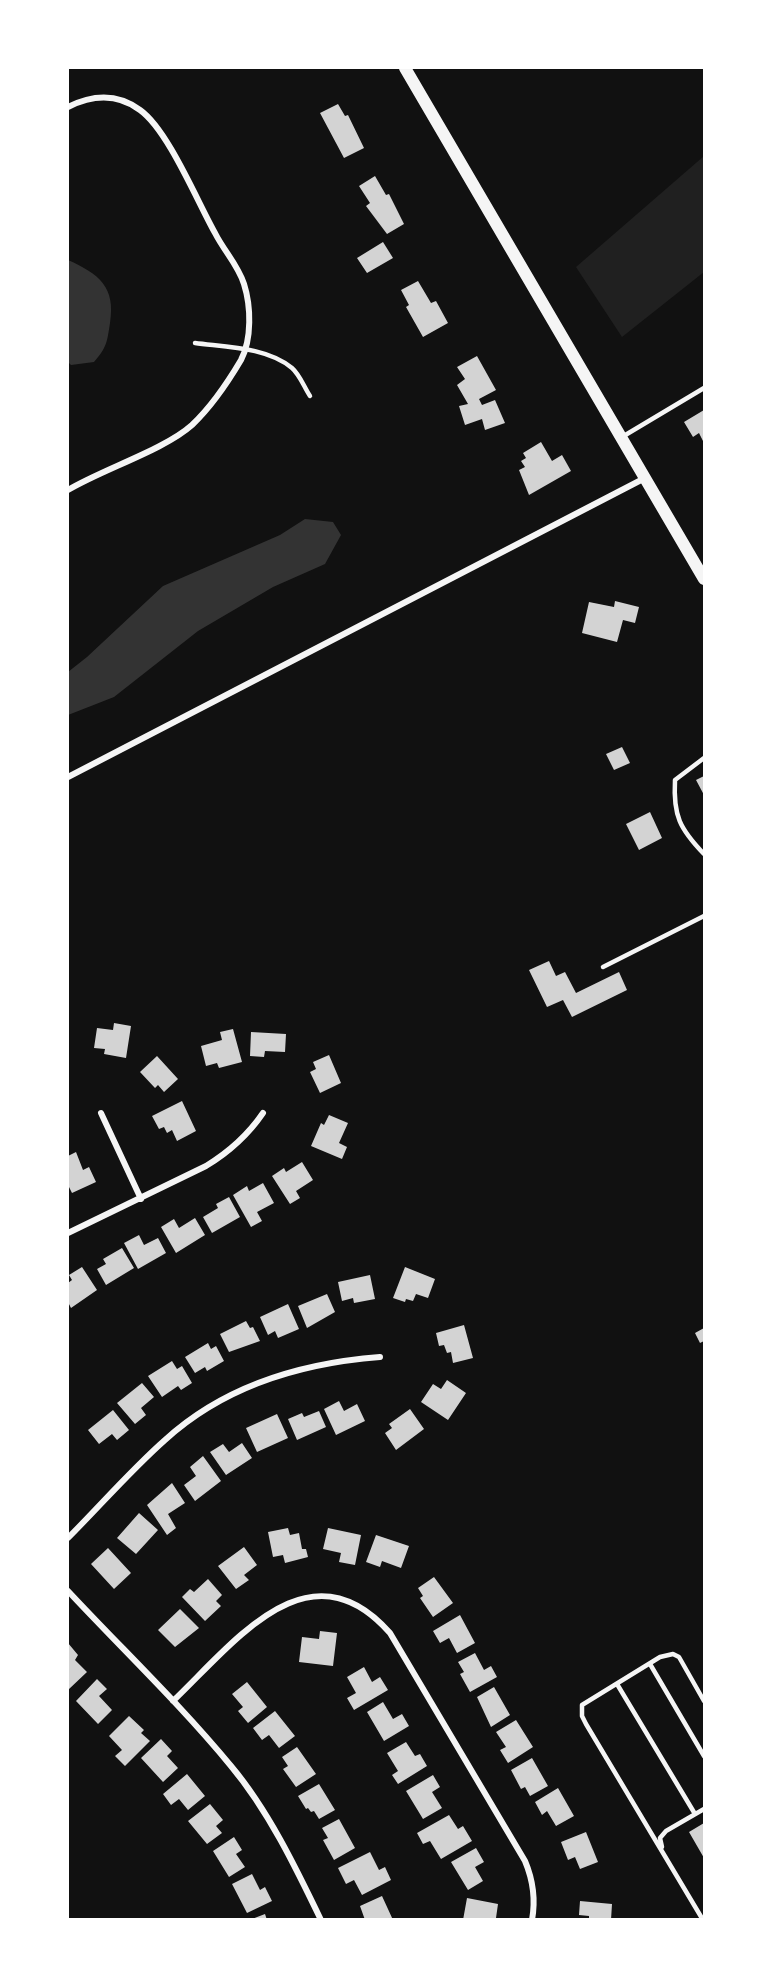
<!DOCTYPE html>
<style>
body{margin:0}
#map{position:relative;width:772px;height:1987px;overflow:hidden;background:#111;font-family:Quicksand,sans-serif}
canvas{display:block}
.frame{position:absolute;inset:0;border:69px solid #fff;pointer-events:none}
</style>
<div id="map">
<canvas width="772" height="1987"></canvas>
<div class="frame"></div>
</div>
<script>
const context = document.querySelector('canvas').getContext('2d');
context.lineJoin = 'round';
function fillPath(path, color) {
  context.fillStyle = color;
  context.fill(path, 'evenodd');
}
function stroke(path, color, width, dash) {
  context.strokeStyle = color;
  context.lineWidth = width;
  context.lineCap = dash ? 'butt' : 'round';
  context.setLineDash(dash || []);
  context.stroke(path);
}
const green = new Path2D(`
 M704 156V272L622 337 576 267Z`);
const water = new Path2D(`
 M68 260C99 274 116 287 110 323 107 342 107 347 94 362L71 365 68 362Z
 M305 519 333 522 341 535 325 564 273 587 198 631 114 697 68 715V672L87 657 163 586 280 535Z`);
const building = new Path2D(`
 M338 104 345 116 348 115 364 148 344 158 320 113Z
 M375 176 386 195 389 194 404 224 387 234 366 206 370 203 359 186Z
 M383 242 393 258 367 273 357 258Z
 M418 281 431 303 436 301 448 323 423 337 406 307 409 305 401 290Z
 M477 356 496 390 479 399 482 405 495 400 505 423 485 430 482 419 465 425 459 406 468 404 457 385 465 379 457 367Z
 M704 410V443L699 433 693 437 684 422Z
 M541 442 552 461 562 455 571 471 529 495 519 470 525 467 521 461 526 458 523 453Z
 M615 601 639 607 635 623 623 620 617 642 582 633 589 602 614 607Z
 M622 747 630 763 614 770 606 754Z
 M704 776V795L696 780Z
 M650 812 662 838 639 850 626 824Z
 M549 961 556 976 565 972 576 993 619 972 627 990 572 1017 563 1000 547 1007 529 970Z
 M114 1023 131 1026 126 1058 104 1054 105 1049 94 1048 97 1028 113 1030Z
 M233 1029 242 1062 219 1068 217 1063 206 1066 201 1046 222 1040 220 1032Z
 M251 1032 286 1034 285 1052 265 1051 264 1057 250 1056Z
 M329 1055 341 1083 320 1093 310 1072 316 1069 313 1062Z
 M157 1056 178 1079 164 1092 158 1085 155 1088 140 1072Z
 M182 1101 196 1131 177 1141 172 1130 167 1133 164 1127 159 1129 152 1116Z
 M329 1115 348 1123 339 1143 347 1147 342 1159 311 1146 321 1123 324 1125Z
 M76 1152 83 1170 89 1167 96 1182 72 1193 68 1185V1156Z
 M302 1162 313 1180 296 1191 300 1198 290 1204 272 1176 284 1168 286 1172Z
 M263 1183 274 1203 257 1212 262 1221 251 1227 233 1195 247 1186 249 1191Z
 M229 1197 240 1217 212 1233 203 1217 218 1208 216 1204Z
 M195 1218 205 1235 176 1253 161 1227 174 1219 179 1228Z
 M139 1235 144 1245 158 1238 166 1253 138 1269 124 1243Z
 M122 1248 134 1268 106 1285 97 1269 106 1264 103 1259Z
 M82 1267 97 1290 71 1308 68 1302V1283L72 1280 69 1275Z
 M405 1267 435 1279 428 1298 416 1294 413 1301 406 1299 405 1302 393 1298Z
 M370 1275 375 1299 354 1303 353 1298 342 1301 338 1282Z
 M327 1294 335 1312 307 1328 298 1306Z
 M288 1304 299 1329 278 1338 275 1331 268 1335 260 1317Z
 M246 1321 250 1328 253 1327 260 1341 229 1352 220 1334Z
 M464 1325 473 1358 453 1363 451 1352 447 1353 444 1345 439 1346 436 1333Z
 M704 1328V1341L700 1343 695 1333Z
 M208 1343 211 1349 216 1346 224 1361 207 1371 205 1367 195 1373 185 1357Z
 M172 1361 177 1369 182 1366 192 1383 181 1390 178 1386 162 1397 148 1376Z
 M447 1380 466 1393 448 1420 421 1402 433 1384 441 1389Z
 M142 1383 154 1397 141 1408 146 1415 135 1424 117 1403Z
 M339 1401 344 1411 357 1404 365 1421 336 1435 324 1409Z
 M410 1409 424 1429 396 1450 385 1433 392 1428 389 1424Z
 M113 1410 129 1430 117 1440 112 1434 99 1444 88 1430Z
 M319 1411 326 1427 297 1440 288 1419 302 1413 304 1417Z
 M277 1414 288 1438 257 1452 246 1428Z
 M242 1443 252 1458 226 1475 210 1452 223 1444 229 1452Z
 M203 1456 221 1481 195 1501 184 1485 196 1476 190 1467Z
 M172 1483 185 1503 168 1514 176 1528 167 1535 147 1505Z
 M139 1513 158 1530 136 1554 117 1538Z
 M288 1528 290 1535 299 1533 302 1549H306L308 1557 285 1563 283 1555 273 1557 268 1532Z
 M328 1528 361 1535 355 1565 339 1562 341 1553 323 1549Z
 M376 1535 409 1546 401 1568 382 1561 380 1567 366 1562Z
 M244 1547 257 1565 244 1575 249 1580 236 1589 218 1566Z
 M108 1548 131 1573 114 1589 91 1564Z
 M434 1577 453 1603 433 1617 420 1598 423 1596 418 1588Z
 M208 1579 222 1595 216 1601 221 1606 205 1621 182 1597 190 1589 194 1592Z
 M180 1609 199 1628 175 1647 158 1630Z
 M460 1615 475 1643 457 1653 449 1638 440 1643 433 1631Z
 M320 1631 337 1633 333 1666 299 1662 302 1637 319 1639Z
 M68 1643 78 1655 75 1660 87 1672 68 1690Z
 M475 1653 484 1670 491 1666 497 1677 470 1692 460 1674 464 1672 458 1662Z
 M364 1667 372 1682 380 1677 388 1690 354 1710 347 1698 356 1693 347 1677Z
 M97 1679 107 1689 99 1696 112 1710 98 1724 76 1701Z
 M247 1682 267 1707 248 1723 238 1711 243 1707 232 1694Z
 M494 1687 510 1715 491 1727 477 1697Z
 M383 1702 393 1719 402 1714 409 1726 384 1741 367 1712Z
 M275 1711 295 1736 279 1748 269 1735 262 1740 253 1728Z
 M129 1716 144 1730 141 1733 150 1741 125 1766 115 1756 122 1750 109 1736Z
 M516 1720 533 1747 508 1763 500 1750 506 1747 496 1732Z
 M161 1739 172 1751 167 1756 178 1768 163 1782 141 1758Z
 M406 1742 415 1756 420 1754 427 1766 398 1784 392 1775 398 1771 387 1753Z
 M297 1747 316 1774 296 1787 283 1769 288 1766 282 1757Z
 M532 1758 548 1786 530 1796 525 1787 521 1789 511 1770Z
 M187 1774 205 1796 188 1810 179 1799 171 1805 163 1794Z
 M433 1775 440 1787 432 1792 442 1808 423 1819 406 1791Z
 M319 1784 335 1810 319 1819 314 1811 311 1812 308 1808 306 1809 298 1796Z
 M558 1788 574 1816 556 1826 547 1811 542 1815 535 1802Z
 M210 1804 223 1820 216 1826 222 1833 207 1844 188 1821Z
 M449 1815 458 1829 463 1826 472 1841 441 1859 430 1841 423 1844 417 1833Z
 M339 1819 355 1848 334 1860 323 1840 328 1838 322 1828Z
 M704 1823V1858L689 1832Z
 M586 1832 598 1862 580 1869 575 1857 568 1860 561 1842Z
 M234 1837 242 1850 236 1854 245 1867 229 1877 213 1851Z
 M476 1848 484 1862 475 1867 483 1881 468 1890 451 1862Z
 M370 1852 379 1870 385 1867 391 1880 362 1895 354 1880 346 1884 338 1868Z
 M252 1874 260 1890 265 1887 272 1901 247 1913 232 1884Z
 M382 1896 393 1920H365L360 1906Z
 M467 1898 498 1904 496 1918 463 1920Z
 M580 1901 612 1904 611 1920H589V1916L579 1915Z
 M265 1914 267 1920H252V1919Z`);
const service = new Path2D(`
 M195 343C225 347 267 347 292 368 300 375 304 387 310 396
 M622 437 704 388
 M704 758 675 780C673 816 680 829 704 854
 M603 967 704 916
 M650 1664 704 1756
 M617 1684 695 1814
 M662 1847 660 1838 666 1831 704 1809
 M703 1920 586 1724 582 1716V1705L660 1657 673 1654 679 1657 704 1701`);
const minor = new Path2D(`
 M68 107C92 95 117 93 140 110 168 130 197 201 215 233 224 251 238 265 244 284 251 306 252 339 241 360 228 382 211 407 192 425 164 450 103 469 68 490
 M68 777 645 478
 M101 1113 141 1199
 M68 1233 206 1166C229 1152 248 1135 263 1113
 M68 1538C100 1506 131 1470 165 1440 224 1386 302 1363 380 1357
 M68 1591C122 1649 180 1704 231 1766 268 1810 296 1868 321 1920
 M173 1701C234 1643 309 1541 390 1633L525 1861C533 1880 536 1898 532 1920`);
const secondary = new Path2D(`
 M405 68 704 579`);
fillPath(green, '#202020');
fillPath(water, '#333');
fillPath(building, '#d3d3d3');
stroke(service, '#f5f5f5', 4.5);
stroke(minor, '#f5f5f5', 6);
stroke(secondary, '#f5f5f5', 12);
</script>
